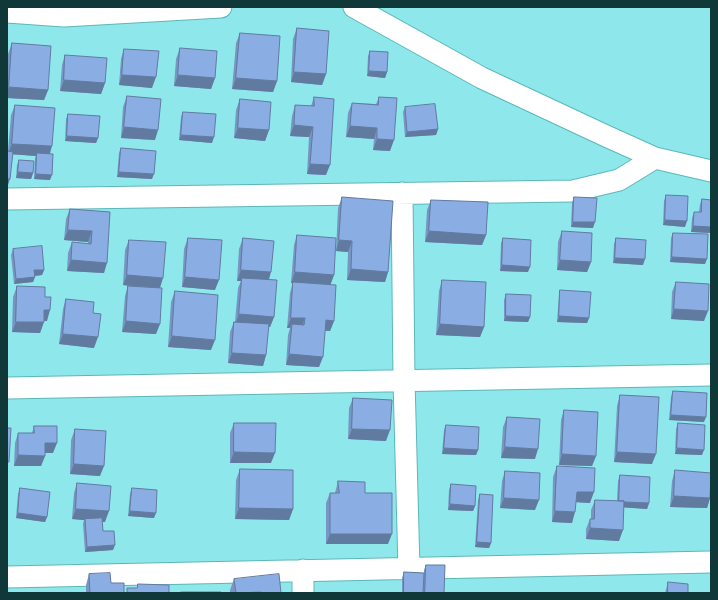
<!DOCTYPE html>
<style>
body{margin:0}
#map{position:relative;width:718px;height:600px;overflow:hidden;background:#8ee8eb;font-family:Signika,sans-serif}
canvas{display:block}
.frame{position:absolute;inset:0;border:8px solid #103839;pointer-events:none}
</style>
<div id="map">
<canvas width="718" height="600"></canvas>
<div class="frame"></div>
</div>
<script>
const context = document.querySelector('canvas').getContext('2d');
context.lineJoin = 'round';
function stroke(path, color, width, dash) {
  context.strokeStyle = color;
  context.lineWidth = width;
  context.lineCap = dash ? 'butt' : 'round';
  context.setLineDash(dash || []);
  context.stroke(path);
}
function fillPath(path, color) {
  context.fillStyle = color;
  context.fill(path, 'evenodd');
}
const minor = new Path2D(`
 M354 7 482 78 606 136 655 158 711 171
 M7 12 64 16 221 7
 M402 193 404 380 409 569
 M7 199 573 191 619 180 655 158
 M7 388 711 375
 M303 570V593
 M7 577 711 562`);
const wall = new Path2D(`
 M297 28 326 74 322 85 291 82 293 39Z
 M240 33 277 81 273 92 232 89 236 43Z
 M12 43 48 90 44 100 7 98V67L8 54Z
 M180 48 215 78 211 89 174 86 176 59Z
 M124 49 152 88 119 85 121 59Z
 M370 51 387 72 385 78 367 76 368 56Z
 M65 55 105 83 101 94 60 91 62 65Z
 M127 96 155 140 121 138 123 107Z
 M314 97 326 175 307 174 309 137 290 136 292 116 295 105 311 106Z
 M379 97 390 151 373 150 374 139 346 137 348 113 352 103 376 104Z
 M240 99 269 130 265 141 234 138 236 110Z
 M15 105 50 153V180L34 179 35 158 36 156 12 154 8 151 11 115Z
 M405 107 438 129 436 135 405 137 403 112Z
 M183 112 212 143 179 140 181 117Z
 M68 114 98 138 96 143 65 141 66 119Z
 M121 148 152 179 117 177 119 153Z
 M19 160 33 173 31 179 16 178 17 165Z
 M666 195 685 227 663 225 664 201Z
 M342 197 388 272 385 282 347 280 348 252 336 251 338 208Z
 M574 197 593 228 571 227 572 203Z
 M702 199 711 200V233L691 232 692 218 694 212H699L700 204Z
 M431 200 486 235 482 245 425 242 427 210Z
 M70 209 110 212 104 273 67 271 68 253 72 242 88 244V242L64 240 66 219Z
 M562 231 591 262 587 272 557 270 558 242Z
 M673 233 705 264 670 262 671 238Z
 M297 235 334 275 330 285 334 321 330 331H325L319 367 286 365 288 335 290 328H287L290 293 293 283H291L294 245Z
 M188 238 215 290 182 287 184 249Z
 M243 238 269 280 274 317 270 327H268L266 355 263 366 228 363 230 332 234 322H235L238 288 241 281H237L239 249Z
 M503 238 528 272 500 271 501 243Z
 M616 238 643 265 613 263 614 244Z
 M129 240 160 288 156 334 122 332 125 296 128 286 123 285 125 250Z
 M13 249 44 270 42 275 35 276 33 282 14 284 11 255Z
 M442 280 484 327 480 337 436 335 439 291Z
 M676 282 704 321 671 319 672 292Z
 M17 286 45 297 47 321H44L40 333 12 332 13 297Z
 M560 290 589 318 587 323 557 322 559 296Z
 M175 291 211 350 168 347 171 302Z
 M506 294 530 317 528 322 504 321V300Z
 M66 299 93 313 94 348 59 344 63 309Z
 M673 391 704 422 669 420 671 397Z
 M620 395 652 464 614 462 617 406Z
 M353 398 386 441 348 439 349 408Z
 M564 410 596 456 592 466 559 465 561 420Z
 M507 417 535 459 501 458 503 427Z
 M234 423 271 463H230V433Z
 M678 423 702 455 675 454 676 429Z
 M446 425 478 450 476 455 442 454 444 430Z
 M34 426 53 453H45V456L41 466H14L15 443 18 433H32Z
 M75 429 100 476 70 474 71 440Z
 M557 466 590 503 576 502 572 523 552 522 553 477Z
 M240 469 293 509 289 520 235 519 236 480Z
 M675 470 710 498 707 508 670 507 672 481Z
 M505 471 535 510 500 508 502 481Z
 M620 475 649 503 647 509 624 507 619 541 586 539V529L590 519H591V510L595 500 617 501 618 481Z
 M338 481 365 493 388 544H326V503L330 493H335Z
 M77 483 105 522H102L103 531 113 550 85 552 83 524 84 520 72 519 74 493Z
 M451 484 475 506 473 511 448 510 449 490Z
 M20 488 47 517 45 522 16 518 18 494Z
 M132 488 154 518 128 516 130 494Z
 M480 494 491 543 489 548 475 547 478 500Z
 M426 565 444 593H402V578L404 572 424 573V570Z
 M89 574 111 583 124 593H86V585Z
 M234 579 281 593H230V590Z
 M668 582 688 593H665Z`);
const shadedWall = new Path2D(`
 M369 71 387 72 385 78 367 76Z
 M294 72 326 74 322 85 291 82Z
 M122 75 156 77 152 88 119 85Z
 M178 75 215 78 211 89 174 86Z
 M236 78 277 81 273 92 232 89Z
 M64 80 105 83 101 94 60 91Z
 M9 87 48 90 44 100 7 98V91Z
 M294 125 313 127 309 137 290 136Z
 M350 126 377 128 374 139 346 137Z
 M124 127 158 130 155 140 121 138Z
 M238 128 269 130 265 141 234 138Z
 M438 129 436 135 405 137 407 132Z
 M181 135 214 137 212 143 179 140Z
 M67 136 98 138 96 143 65 141Z
 M377 139 394 140 390 151 373 150Z
 M12 144 52 146 49 157 37 153 36 156 8 154Z
 M310 164 330 165 326 175 307 174Z
 M18 172 33 173 31 179 16 178Z
 M119 172 154 174 152 179 117 177Z
 M36 174 52 175 50 180 34 179Z
 M7 179H10L7 188Z
 M665 220 687 221 685 227 663 225Z
 M573 222H595L593 228 571 227Z
 M693 226 711 227V233L691 232Z
 M68 230 92 231 88 242 64 240Z
 M429 231 486 235 482 245 425 242Z
 M339 240 352 241 348 252 336 251Z
 M672 257 707 259 705 264 670 262Z
 M615 258 645 259 643 265 613 263Z
 M71 260 107 263 104 273 67 271Z
 M560 260 591 262 587 272 557 270Z
 M502 265 530 267 528 272 500 271Z
 M351 269 388 272 385 282 347 280Z
 M34 270H44L42 275 32 276Z
 M241 270 271 272 268 283 242 278 241 281H237Z
 M295 272 334 275 330 286 291 283Z
 M127 275 163 278 160 288 123 285Z
 M35 277 33 282 14 284 16 279Z
 M185 277 219 280 215 290 182 287Z
 M674 309 708 311 704 321 671 319Z
 M44 310H50L47 321 40 320Z
 M239 314 274 317 270 327 235 325Z
 M506 316 530 317 528 322 504 321Z
 M559 316 589 318 587 323 557 322Z
 M291 318H305L301 329 292 324 290 328H287Z
 M326 320 334 321 330 331 322 330Z
 M126 321 160 324 156 334 122 332Z
 M16 322H44L40 333 12 332Z
 M440 324 484 327 480 337 436 335Z
 M63 334 98 337 94 348 59 344Z
 M172 336 215 340 211 350 168 347Z
 M232 353 266 355 263 366 228 363Z
 M289 354 323 357 319 367 286 365Z
 M671 415 706 417 704 422 669 420Z
 M352 429 390 430 386 441 348 439Z
 M45 443H57L53 453H42Z
 M505 447 538 449 535 459 501 458Z
 M444 448 478 450 476 455 442 454Z
 M677 448 704 450 702 455 675 454Z
 M234 452 275 453 271 463H230Z
 M617 452 656 454 652 464 614 462Z
 M562 454 596 456 592 466 559 465Z
 M18 455 45 456 41 466H14Z
 M74 464 104 466 100 476 70 474Z
 M577 492H594L590 503 573 502Z
 M674 496 710 498 707 508 670 507Z
 M504 498 539 500 535 510 500 508Z
 M619 502 649 503 647 509 617 507Z
 M450 504 475 506 473 511 448 510Z
 M239 508 293 509 289 520 235 519Z
 M76 509 109 511 105 522 72 519Z
 M130 511 156 513 154 518 128 516Z
 M555 511 575 512 572 523 552 522Z
 M18 513 47 517 45 522 16 518Z
 M590 528 623 530 619 541 586 539Z
 M330 534H392L388 544H326Z
 M477 542 491 543 489 548 475 547Z
 M115 545 113 550 85 552 87 547Z`);
const building = new Path2D(`
 M297 28 329 31 326 74 294 72Z
 M240 33 280 36 277 81 236 78Z
 M12 43 51 46 48 90 9 87Z
 M180 48 217 51 215 78 178 75Z
 M124 49 159 51 156 77 122 75Z
 M370 51 388 52 387 72 369 71Z
 M65 55 107 58 105 83 64 80Z
 M127 96 161 99 158 130 124 127Z
 M314 97 334 99 330 165 310 164 313 127 294 125 295 105 314 106Z
 M379 97 397 98 394 140 377 139V128L350 126 352 103 378 105Z
 M240 99 271 102 269 130 238 128Z
 M435 104 438 129 407 132 405 107Z
 M15 105 55 108 52 146 12 144Z
 M183 112 216 114 214 137 181 135Z
 M68 114 100 116 98 138 67 136Z
 M121 148 156 151 154 174 119 172Z
 M7 151 13 152 10 179H7Z
 M37 153 53 154 52 175 36 174Z
 M19 160 34 161 33 173 18 172Z
 M666 195 688 196 687 221 665 220Z
 M342 197 393 201 388 272 351 269 352 241 339 240Z
 M574 197 597 198 595 222H573Z
 M702 199 711 200V227L693 226 694 212H701Z
 M431 200 488 202 486 235 429 231Z
 M70 209 110 212 107 263 71 260 72 242 91 244 92 231 68 230Z
 M562 231 592 233 591 262 560 260Z
 M673 233 708 234 707 259 672 257Z
 M297 235 336 238 334 275 295 272Z
 M188 238 222 240 219 280 185 277Z
 M243 238 274 241 271 272 241 270Z
 M503 238 531 240 530 267 502 265Z
 M616 238 646 240 645 259 615 258Z
 M129 240 166 242 163 278 127 275Z
 M42 246 44 270H34L35 277 16 279 13 249Z
 M242 278 277 280 274 317 239 314Z
 M442 280 486 282 484 327 440 324Z
 M293 282 336 285 334 321 326 320 323 357 289 354 292 324 304 325 305 318H291Z
 M676 282 709 284 708 311 674 309Z
 M17 286 45 287V297H51L50 310H44V322H16Z
 M128 286 162 288 160 324 126 321Z
 M560 290 591 292 589 318 559 316Z
 M175 291 218 295 215 340 172 336Z
 M506 294 531 295 530 317 506 316Z
 M66 299 94 302 93 313 101 314 98 337 63 334Z
 M234 322 269 324 266 355 232 353Z
 M673 391 707 393 706 417 671 415Z
 M620 395 659 397 656 454 617 452Z
 M353 398 392 400 390 430 352 429Z
 M564 410 598 412 596 456 562 454Z
 M507 417 540 419 538 449 505 447Z
 M234 423H276L275 453 234 452Z
 M678 423 705 425 704 450 677 448Z
 M446 425 479 427 478 450 444 448Z
 M34 426H57V443H45V456L18 455V433H34Z
 M7 428H11L9 462H7Z
 M75 429 106 431 104 466 74 464Z
 M557 466 595 468 594 492H577L575 512 555 511Z
 M240 469 293 470V509L239 508Z
 M675 470 711 473 710 498 674 496Z
 M505 471 540 473 539 500 504 498Z
 M620 475 650 477 649 503 624 502V501H619Z
 M338 481 365 482V493H392V534H330V493H339Z
 M77 483 111 486 109 511 76 509Z
 M451 484 476 486 475 506 450 504Z
 M20 488 50 492 47 517 18 513Z
 M132 488 157 490 156 513 130 511Z
 M480 494 493 495 491 543 477 542Z
 M595 500 624 501 623 530 590 528V519H594Z
 M102 518 103 531H114L115 545 87 547 85 519Z
 M426 565H445L444 593H425Z
 M404 572 424 573 423 593H404Z
 M110 573 111 583H124V593H90L89 574Z
 M279 574 281 593H261V592L236 593 234 579Z
 M668 582 688 584V593H668Z
 M138 584 169 585V593H127V588H137Z
 M181 592H221V593H181Z`);
stroke(minor, '#5cb7ba', 23);
stroke(minor, '#fff', 21);
fillPath(wall, '#7796c4');
fillPath(shadedWall, '#617aa0');
fillPath(building, '#8aaee4');
stroke(building, '#617aa0', 1);
</script>
